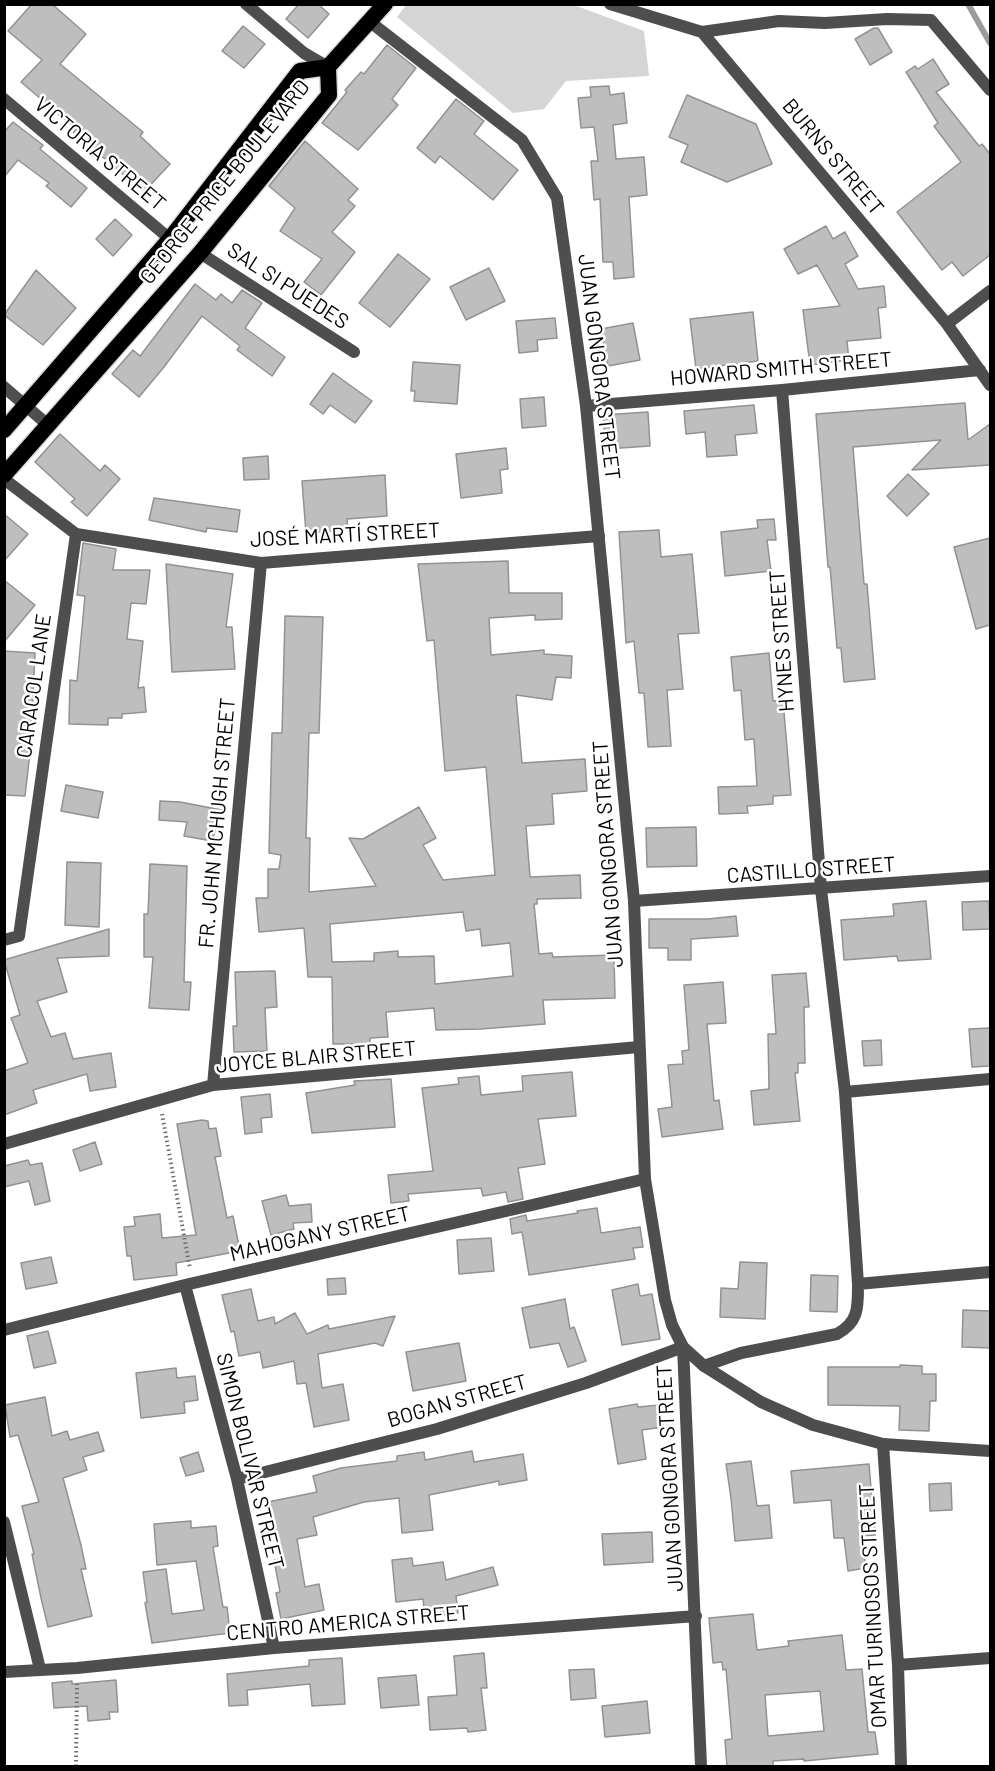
<!DOCTYPE html>
<meta charset="utf-8">
<style>
body{margin:0}
#map{position:relative;width:995px;height:1771px;overflow:hidden;background:#fff;font-family:Barlow,sans-serif}
canvas{display:block}
.frame{position:absolute;inset:0;border:6px solid #000;pointer-events:none}
</style>
<div id="map">
<canvas width="995" height="1771"></canvas>
<div class="frame"></div>
</div>
<script>
const context = document.querySelector('canvas').getContext('2d');
context.lineJoin = 'round';
function fillPath(path, color) {
  context.fillStyle = color;
  context.fill(path, 'evenodd');
}
function stroke(path, color, width, dash) {
  context.strokeStyle = color;
  context.lineWidth = width;
  context.lineCap = dash ? 'butt' : 'round';
  context.setLineDash(dash || []);
  context.stroke(path);
}
function drawText(font, color, halo, rows, align = 'center') {
  context.font = font + ' Barlow,sans-serif';
  context.lineWidth = 5;
  context.setLineDash([]);
  context.textBaseline = 'middle';
  context.strokeStyle = halo;
  context.fillStyle = color;
  for (const [text, x, y, turn = 0] of rows) {
    context.save();
    context.translate(x, y);
    context.rotate((+turn || 0) * Math.PI / 180);
    context.textAlign = isNaN(turn) ? turn : align;
    if (halo) context.strokeText(text, 0, 0);
    context.fillText(text, 0, 0);
    context.restore();
  }
}
const green = new Path2D(`
 M407 4 574 5 644 31 649 76 566 81 544 109 513 113 397 17Z`);
const stream = new Path2D(`
 M968 4 990 43`);
const building = new Path2D(`
 M32 4H52L86 34 60 64 143 132 140 136 170 164 144 192 73 132 76 129 21 82 42 60 8 31Z
 M299 4H318L329 14 308 38 286 19Z
 M243 26 265 44 244 68 222 51Z
 M874 28H878L892 52 870 65 855 39Z
 M387 45 416 68 392 99 398 105 358 150 322 123 347 92 345 90 361 72 364 74Z
 M933 59 949 84 936 92 979 146 982 144 990 154V255L963 276 952 262 942 270 897 212 961 162 934 126 938 123 906 72 915 66 918 69Z
 M609 86 610 95 624 93 627 123 613 125 616 159 644 157 647 195 629 197 634 277 614 279 613 262H603L600 199 594 200 591 161H598L594 127 581 128 578 98 591 97 590 87Z
 M687 95 756 124 772 164 727 182 681 162 688 145 669 137Z
 M456 99 484 121 474 134 518 170 493 200 440 156 435 163 417 148Z
 M13 122 43 145 40 149 87 188 71 207 46 186 49 183 18 160 4 177V132Z
 M305 141 358 189 348 200 355 206 332 232 355 252 321 295 304 282 322 259 280 231 295 208 269 186Z
 M115 219 132 235 113 256 96 239Z
 M826 226 833 239 845 232 858 256 845 264 858 289 884 286 886 307 878 308 881 338 847 341 849 360 810 365 803 310 840 306 817 265 798 274 784 249Z
 M398 254 430 279 390 327 359 303Z
 M489 268 505 301 466 320 450 287Z
 M36 270 76 308 43 345 4 315Z
 M195 284 216 300 221 294 232 303 242 290 262 303 245 328 285 357 272 376 237 350 240 346 202 316 164 367 139 397 112 374 133 350 140 356Z
 M753 312 758 361 696 369 690 319Z
 M555 318 557 338 537 340 538 351 519 353 516 321Z
 M633 323 640 360 608 366 601 329Z
 M413 362 460 365 457 404 414 401 415 391H411Z
 M333 373 372 401 355 423 330 405 323 414 310 404Z
 M544 397 546 426 522 428 520 399Z
 M965 403 968 440 990 424V465L912 470 941 440 853 447 864 584H867L875 679 844 682 841 648H837L830 567H828L816 414Z
 M754 405 757 433 735 435 737 455 707 457 705 432 686 434 684 411Z
 M648 412 650 446 606 449 603 415Z
 M60 434 100 471 105 465 120 479 87 516 71 502 75 499 35 462Z
 M506 448 508 469 500 470 502 493 461 498 456 454Z
 M268 456 269 479 244 480 243 458Z
 M908 474 929 494 907 516 887 496Z
 M385 475 387 516 347 519 348 530 306 533 302 481Z
 M154 498 240 510 237 532 207 528 206 532 149 520Z
 M4 514 28 534 4 561Z
 M774 519 776 540H767L771 571 725 576 721 532 758 528 757 520Z
 M659 530 661 557 692 554 699 633 678 634 683 689 667 690 671 746 648 747 644 693H639L634 641 626 643 619 532Z
 M990 538V625L976 629 954 547Z
 M83 543 116 549 113 570H150L146 604 131 603 127 639 143 641 138 688 144 687 146 712 122 714V718H108V725L69 724 70 680 77 681 85 596 77 595Z
 M508 561 509 593H562V619L535 620V615L489 618 491 655 544 650V654L572 656 571 678 556 677 552 700 516 695 522 763 585 759 587 791 552 794 554 824 526 826 530 877 580 875 581 898 537 899V904H534L539 954 552 953 553 957 614 955 615 998 543 1000 545 1024 481 1029 436 1030 434 1008 386 1012 388 1037 370 1038V1044H333L332 977H308L304 928 259 932 256 898H268V869H279L281 855 269 853 272 733H282L285 616 323 617 319 733H309L306 838H310L309 892 376 886 349 838 363 839 419 807 436 838 423 845 443 880 495 875 486 767 445 771 434 640 427 641 418 564ZM463 912 466 931 480 929 482 946 510 943 513 976 435 984 434 956 398 957V951L374 953V961L332 962 330 924Z
 M166 564 233 574 226 627H232L235 669 172 672Z
 M4 580 35 605 4 642Z
 M4 651 35 653 31 744 25 796 4 795Z
 M769 653 773 701 783 700 791 795 773 796V804L747 806 748 813 719 814 718 787 757 786 754 739 745 740 741 690 734 691 731 657Z
 M66 785 103 792 98 818 61 811Z
 M160 801 180 802 222 810 212 841 184 836 187 822 159 820Z
 M696 827 697 866 647 867 646 828Z
 M67 862 101 863 99 927 65 925Z
 M150 864 187 866 184 982H191L189 1010 149 1008 153 957H144V914H148Z
 M926 901 931 959 898 961 897 956 844 960 841 920 894 916 893 904Z
 M989 901 990 929 963 930 962 902Z
 M736 916 738 936 691 939V960H668V948H649V919H708Z
 M109 929V956L57 958 67 992 37 1001 51 1037 65 1033 73 1059 111 1053 116 1087 90 1091 87 1074 33 1090 37 1103 4 1115V1071L28 1063 11 1018 20 1015 4 960Z
 M275 971 277 1007 265 1008 267 1051 234 1052 233 1026H237L235 972Z
 M806 973 809 1007H804L805 1063H798V1073H795L800 1121 754 1125 751 1091 769 1089 768 1034H776L772 975Z
 M723 982 726 1023 707 1024 714 1101 719 1100 723 1129 662 1137 658 1109 672 1107 668 1065 683 1064 682 1051 689 1050 684 985Z
 M990 1028V1066L972 1067 969 1029Z
 M881 1040 882 1065 864 1066 862 1041Z
 M572 1072 576 1116 538 1119 545 1164 518 1168 523 1199 508 1202 506 1192 483 1196 481 1188 408 1194 409 1201 391 1203 388 1175 433 1171 422 1088 459 1084 458 1078 479 1076 481 1095 523 1091 522 1076Z
 M391 1079 395 1127 312 1133 306 1093 355 1085 354 1081Z
 M270 1094 272 1117 261 1118 262 1132 245 1134 241 1097Z
 M202 1120 208 1121 209 1129 216 1128 221 1156 215 1157 227 1218 233 1216 240 1251 176 1263 177 1275 134 1280 131 1256H127L124 1227 135 1226 134 1217 160 1214 162 1238 196 1235 177 1124Z
 M95 1142 102 1164 80 1171 73 1150Z
 M28 1160 30 1165 42 1163 50 1201 35 1205 29 1181 4 1187V1166Z
 M286 1195 289 1206 311 1204 312 1222 293 1223 294 1229 271 1235 262 1201Z
 M597 1208 601 1233 640 1227 643 1247 633 1248 635 1259 529 1275 522 1232 512 1234 510 1219 526 1215 527 1221 578 1213 577 1211Z
 M491 1238 494 1271 459 1274 457 1240Z
 M51 1257 57 1283 26 1289 21 1263Z
 M740 1262 767 1263 765 1319 720 1317 721 1288 738 1289Z
 M811 1275 838 1276 837 1312 810 1311Z
 M345 1278 346 1294 328 1295 327 1279Z
 M638 1284 640 1296 652 1294 660 1339 622 1345 612 1290Z
 M251 1289 258 1321 274 1317 275 1324 295 1313 307 1334 328 1325 329 1329 395 1316 383 1346 375 1343 318 1354 322 1388 343 1384 349 1420 314 1427 306 1383 297 1384 294 1361 263 1368 260 1352 239 1356 234 1331 231 1332 222 1295Z
 M565 1299 570 1329 574 1327 586 1361 568 1367 559 1343 530 1348 522 1308Z
 M963 1310 990 1311V1348L962 1347Z
 M48 1331 56 1363 34 1368 27 1336Z
 M459 1343 466 1381 413 1391 406 1352Z
 M900 1365 922 1366V1374H936V1401H930L929 1431 899 1430 900 1406 828 1405V1367H900Z
 M176 1368 177 1378 195 1376 198 1400 184 1402 185 1413 141 1418 136 1373Z
 M45 1397 52 1436 67 1431 70 1440 98 1432 104 1451 83 1457 87 1470 63 1478 81 1545 86 1569H81L92 1616 48 1627 41 1598 32 1554H34L22 1506 39 1502 18 1435 10 1437 5 1405Z
 M637 1404 638 1407 660 1405 663 1427 642 1430 646 1459 618 1464 609 1409Z
 M472 1451 474 1462 523 1454 527 1480 499 1485V1481L429 1495 433 1530 402 1533 399 1498 364 1502 313 1517 317 1535 297 1539 305 1587 319 1584 324 1610 281 1619 276 1593 280 1592 274 1560 280 1559 268 1502 317 1492 313 1476 341 1468 397 1461V1456L424 1452 425 1460Z
 M198 1452 204 1471 186 1476 180 1458Z
 M751 1461 757 1506 769 1505 772 1538 735 1541 731 1498 726 1464Z
 M869 1464 875 1535 861 1536 866 1568 848 1571 844 1538H834L831 1500 794 1503 791 1471Z
 M951 1483 952 1510 930 1511 929 1484Z
 M191 1521V1528L216 1526 218 1546 213 1547 223 1607H227L230 1633 152 1643 145 1603 147 1602 143 1572 166 1569 172 1614 204 1610 196 1561 157 1565 154 1524Z
 M652 1532 653 1562 604 1565 602 1534Z
 M412 1558 413 1566 443 1562 446 1580 493 1567 498 1585 456 1596 458 1613 425 1617 423 1599 396 1602 392 1560Z
 M753 1614 757 1650 789 1646 788 1641 842 1635 846 1670 862 1669 868 1732H875L878 1754 804 1761V1759L773 1761V1767H727L725 1740 732 1739 726 1669 723 1670 722 1662 713 1663 709 1618ZM820 1691 824 1731 768 1736 765 1695Z
 M484 1653 487 1688H481L486 1730 468 1732 467 1728 430 1730 428 1697 457 1695 454 1656Z
 M342 1658 345 1704 312 1706 310 1684 247 1690 248 1705 229 1706 227 1674 309 1666V1660Z
 M594 1669 596 1698 571 1700 569 1670Z
 M416 1675 419 1705 381 1708 378 1678Z
 M116 1680 118 1712H109L110 1719 88 1721 87 1706 54 1708 52 1683 72 1681V1684Z
 M647 1701 650 1733 605 1737 602 1706Z`);
const path = new Path2D(`
 M162 1114 190 1269
 M76 1766 77 1684`);
const minor = new Path2D(`
 M246 4 304 53 328 67
 M610 4 702 32 947 324 990 385
 M702 32 779 21 825 23 887 19 931 20 990 90
 M4 99 170 239
 M200 253 354 352
 M947 324 990 291
 M4 387 48 425
 M586 406 782 390 980 370
 M4 479 76 534 261 563 599 536
 M634 901 990 876
 M4 940 19 936 76 534
 M213 1085 261 563
 M845 1092 990 1079
 M4 1144 213 1085 639 1047
 M858 1284 990 1272
 M185 1285 237 1479 274 1648
 M4 1330 185 1285 645 1179
 M704 1366 741 1353 837 1334C859 1322 858 1307 858 1284L845 1092 821 889 782 390
 M883 1444 898 1665 901 1766
 M237 1479 437 1429 586 1383 683 1347 701 1766
 M4 1522 40 1669
 M898 1665 990 1658
 M4 1672 77 1668 274 1648 696 1616`);
const tertiary = new Path2D(`
 M369 21 522 140 557 198 586 406 634 901 645 1179 665 1300 672 1325 683 1347 704 1366 761 1402 813 1425 883 1444 990 1451`);
const trunk = new Path2D(`
 M328 67 385 4
 M4 430 170 239 300 71 328 67 329 95 200 253 4 475`);
const streetNames = [
 ["VICTORIA STREET",100,154,40],
 ["BURNS STREET",833,157,50],
 ["GEORGE PRICE BOULEVARD",225,182,-51],
 ["SAL SI PUEDES",288,286,33],
 ["JUAN GONGORA STREET",599,367,83],
 ["HOWARD SMITH STREET",781,369,-5],
 ["JOSÉ MARTÍ STREET",345,535,-3],
 ["HYNES STREET",782,641,-94],
 ["CARACOL LANE",34,686,-82],
 ["FR. JOHN MCHUGH STREET",217,823,-85],
 ["JUAN GONGORA STREET",608,854,-94],
 ["CASTILLO STREET",811,870,-4],
 ["JOYCE BLAIR STREET",316,1057,-5],
 ["MAHOGANY STREET",320,1234,-13],
 ["BOGAN STREET",457,1401,-16],
 ["SIMON BOLIVAR STREET",250,1461,76],
 ["JUAN GONGORA STREET",670,1478,-93],
 ["OMAR TURINOSOS STREET",873,1606,-93],
 ["CENTRO AMERICA STREET",348,1623,-5]
];
fillPath(green, '#d5d5d5');
stroke(stream, '#9c9c9c', 6);
fillPath(building, '#bebebe');
stroke(building, '#929292', 1.5);
stroke(trunk, '#dbdbdb', 19);
stroke(path, '#707070', 4, [1.5, 3]);
stroke(minor, '#4e4e4e', 12);
stroke(tertiary, '#4e4e4e', 12);
stroke(trunk, '#000', 16);
drawText('21px', '#000', '#fff', streetNames);
</script>
